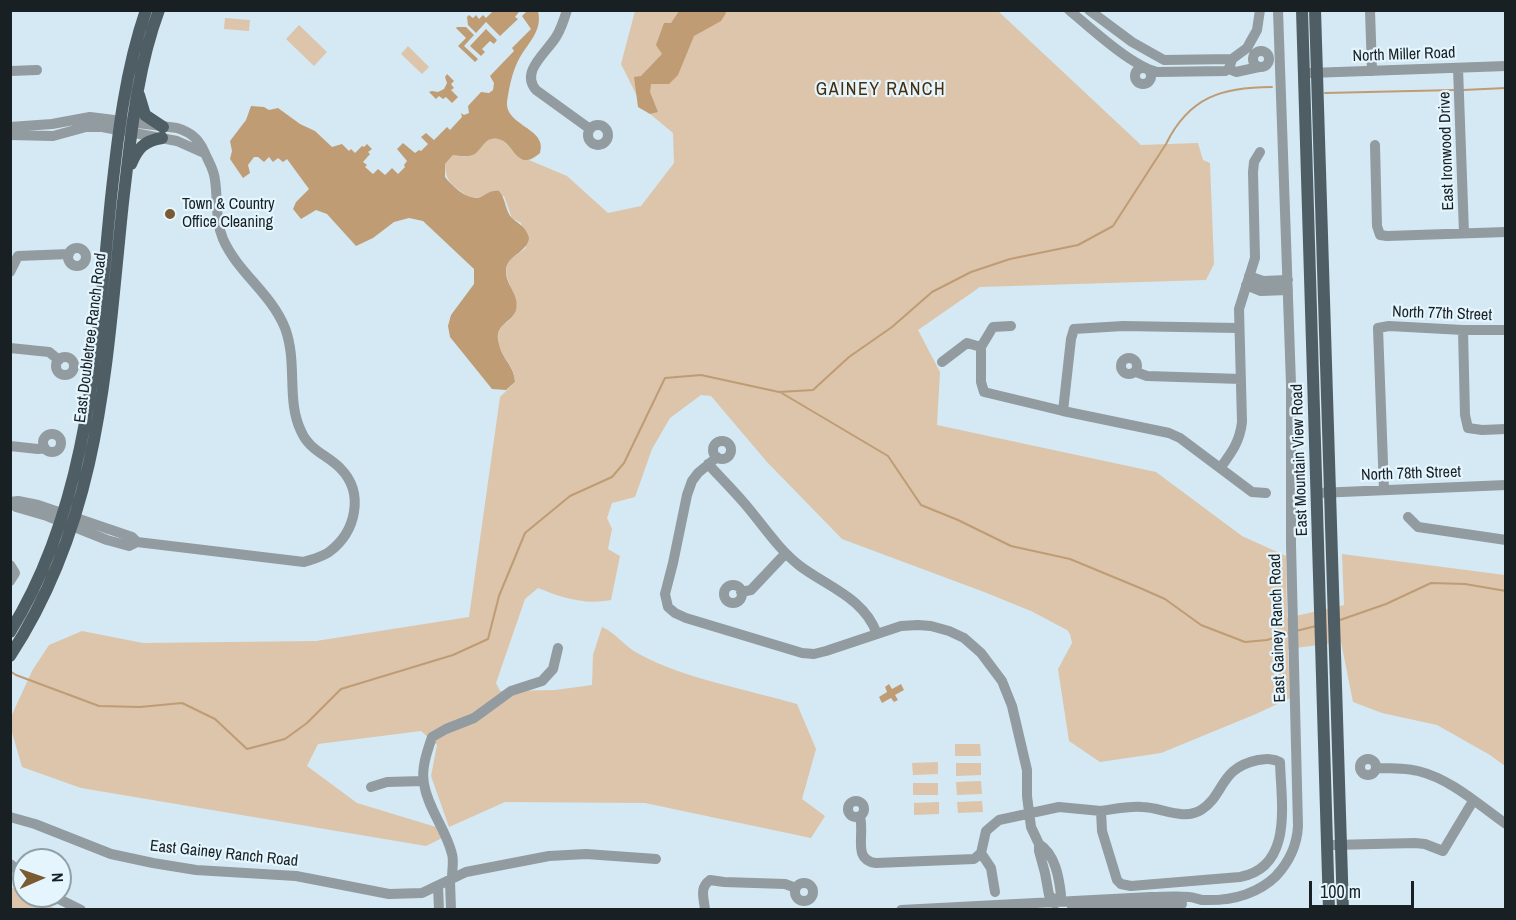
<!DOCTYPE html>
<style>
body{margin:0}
#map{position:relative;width:1516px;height:920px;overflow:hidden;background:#d4e9f3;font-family:"Archivo Narrow",sans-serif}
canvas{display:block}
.frame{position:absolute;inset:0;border:12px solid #182024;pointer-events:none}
.north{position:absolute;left:12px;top:848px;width:60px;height:60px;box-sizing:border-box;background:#e4f5fe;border:2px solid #92a0a7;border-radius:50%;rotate:88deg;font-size:16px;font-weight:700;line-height:24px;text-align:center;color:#182024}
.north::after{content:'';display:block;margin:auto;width:21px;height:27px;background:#7b5931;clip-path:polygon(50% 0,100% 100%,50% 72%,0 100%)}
.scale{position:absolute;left:1309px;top:881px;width:105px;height:27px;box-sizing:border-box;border:3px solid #182024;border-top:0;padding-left:8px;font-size:18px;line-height:21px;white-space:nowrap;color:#182024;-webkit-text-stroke:4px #e4f5fe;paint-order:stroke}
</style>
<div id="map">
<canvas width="1516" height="920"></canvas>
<div class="frame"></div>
<div class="north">N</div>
<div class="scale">100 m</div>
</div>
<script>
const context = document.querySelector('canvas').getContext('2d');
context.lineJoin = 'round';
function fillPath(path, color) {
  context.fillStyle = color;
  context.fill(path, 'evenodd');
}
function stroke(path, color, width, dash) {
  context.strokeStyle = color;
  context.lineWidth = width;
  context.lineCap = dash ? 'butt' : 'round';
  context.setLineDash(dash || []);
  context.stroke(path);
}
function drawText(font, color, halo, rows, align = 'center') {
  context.font = font + ' "Archivo Narrow",sans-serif';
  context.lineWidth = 4.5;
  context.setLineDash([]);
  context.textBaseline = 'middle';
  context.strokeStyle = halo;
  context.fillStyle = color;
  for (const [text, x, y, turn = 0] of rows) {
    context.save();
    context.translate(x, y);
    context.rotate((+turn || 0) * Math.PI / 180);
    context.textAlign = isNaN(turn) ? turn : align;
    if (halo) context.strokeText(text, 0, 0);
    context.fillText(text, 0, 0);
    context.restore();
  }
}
const green = new Path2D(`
 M635 11H998L1141 145 1198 143 1203 160 1210 163 1214 264 1206 280 980 287 918 330 940 372 937 425 1156 472 1242 536 1286 556 1287 618 1344 605 1342 554 1505 575V766L1490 755 1437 725 1382 713 1353 702 1341 642 1288 649 1290 698 1256 714 1161 753 1100 762 1069 741 1058 669 1072 643 1070 634 1067 630 1031 611 984 592 842 539 767 462 711 396 701 395 670 418 652 449 635 497 612 503 607 518 612 529 608 549 620 556 611 600C584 605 563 598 538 588L525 599 496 683 500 691 555 690 592 685 593 655 602 627C616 633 625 647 639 654 682 678 749 690 797 704L816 749 802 799 825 816 811 838 645 803 505 802 449 827 431 776 437 745 421 731 318 744 307 766 357 803 436 827 442 838 426 846 81 788 22 767 11 729 10 719 32 671 49 645 82 631 143 643 316 641 469 617 500 397 515 382C514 364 502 358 499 344 494 322 510 326 515 312 522 293 496 276 511 259 515 255 521 252 526 248L521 223 512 218 504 196 470 198C456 187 445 184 445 164L453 155 465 157 479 148 486 141 492 138 501 139 522 159 529 160 567 176 608 213 641 206 674 163 673 133 643 108 621 64Z
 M225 18 250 20 249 31 224 29Z
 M299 25 327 52 314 66 286 39Z
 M408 46 429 67 422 74 401 54Z
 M955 744H980L981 756H955Z
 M938 762V774L913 775 912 763Z
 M956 763H981V775L956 776Z
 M981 781 982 794 957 795 956 782Z
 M913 783H938V795H913Z
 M982 801 983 812 958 813 957 802Z
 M939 802V814L914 815V803Z
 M11 887 24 894V896H29L56 909H11Z`);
const water = new Path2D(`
 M494 10 517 11 519 12 515 17 518 19 500 36 486 22 476 33 468 25 467 17 469 15 473 18 476 15 479 19 483 15 486 18Z
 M527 11H538C543 32 527 43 518 61 512 73 509 88 507 102 505 126 548 128 540 153 516 174 515 142 498 139 486 136 483 147 476 153 470 158 460 156 453 155L445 164V177C452 186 469 202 481 197 487 194 491 190 499 191 506 199 505 211 512 218 520 225 526 227 529 238 527 253 507 255 506 270 505 285 520 294 516 310 512 324 493 323 499 344 502 359 514 365 515 382L506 390 492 389 450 337 448 326 451 315 474 284V269L423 221 409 218 394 222 373 238 356 246 327 214 316 210 301 219 293 209 296 202 309 189 287 159 283 162 278 158 273 162 269 157 264 162 258 157H254L248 165 250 173 243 178 230 159 232 151 230 141 246 120 251 106 264 107 269 110 278 108 300 124 315 131 332 147 342 144 349 151 351 149 355 153 362 146 364 147 367 144 372 149 368 152 370 154 363 162 367 165 365 167 373 174 378 169 385 175 392 168 398 174 405 167 404 165 407 161 397 149 403 143 415 153 419 150 421 151 428 144 421 137 426 133 434 140 447 127 450 130 462 117 461 113 464 115 469 113 468 106 481 92 489 93 493 90 494 83 490 76 514 51 512 48 531 29 522 16Z
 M679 11 725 10 726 13 721 21 694 36 678 75 669 84H651L650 92 658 112 650 114 638 107 634 77 641 76 662 54 656 45 664 23H671Z
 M457 27H466L474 35 464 46 478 59 475 62 458 46 466 38 456 28Z
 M486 29 497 40 494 44 490 41 482 49 485 52 481 56 470 46Z
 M447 74 454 81 451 84 454 88 451 90 458 97 452 103 446 97 443 99 439 96 436 99 429 92 432 91 438 92 444 89 447 83 445 77Z
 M889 684 892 689 901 684 904 690 895 695 898 700 894 702 891 698 882 703 879 697 887 692 885 687Z`);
const stream = new Path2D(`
 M1463 90 1506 88
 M1325 93 1455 90
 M780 392 888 456 921 505 958 520 1011 546 1070 559 1140 588 1165 599 1201 625 1245 642 1267 640 1290 633
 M1340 620 1386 604 1431 583 1465 584 1506 591
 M1296 631 1316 626
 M10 671 16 675 99 706 140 707 182 703 215 719 247 749 285 739 307 723 341 689 453 655 488 639 499 596 525 533 570 496 612 477 624 463 665 378 701 375 779 392 813 390 849 357 892 327 932 292 971 272 1010 259 1078 245 1113 226 1166 144C1189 97 1222 87 1272 87`);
const minor = new Path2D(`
 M567 10C564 20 561 29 556 37 546 53 520 72 536 90L590 129
 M1069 10C1092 29 1130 65 1157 72L1225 71 1229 69 1232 59 1247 48 1257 30 1260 10
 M1089 10 1132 42 1164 60 1232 59
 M1370 10 1372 71
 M1253 59a8 8 0 1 1 16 0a8 8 0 1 1-16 0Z
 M1135 76a8 8 0 1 1 16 0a8 8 0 1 1-16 0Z
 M1458 68 1464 233
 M1229 69 1236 72 1259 67
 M10 71 37 70
 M1310 73 1506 66
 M588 135a10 10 0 1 1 20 0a10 10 0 1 1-20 0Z
 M10 127 52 124 90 117 177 128C190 132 198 138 204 151 208 161 214 169 215 180 218 200 215 220 223 239 238 273 271 293 285 328 298 363 286 400 301 431 309 450 327 455 340 468 365 493 356 532 329 552 322 557 313 559 304 562L137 542 129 546 107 540 47 516 16 507 11 502
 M10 135 53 136 86 127H102L177 141 204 153
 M1375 145 1377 226 1380 235 1387 236 1506 232
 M68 257a9 9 0 1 1 18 0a9 9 0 1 1-18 0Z
 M10 272 18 256 69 254
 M1249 276 1263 281 1288 280
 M1246 285 1261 291 1288 290
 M1463 330 1465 415 1468 428 1482 430 1506 429
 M981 347V382L984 392 1063 411 1071 339 1074 329 1123 326 1238 328
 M10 348 49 352 59 360
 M56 366a9 9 0 1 1 18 0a9 9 0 1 1-18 0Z
 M1121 366a8 8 0 1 1 16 0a8 8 0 1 1-16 0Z
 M942 362 967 343 981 347 993 327 1011 326
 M1136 372 1147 376 1241 379
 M1063 411 1169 433 1180 438 1252 492 1266 493
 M43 443a9 9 0 1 1 18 0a9 9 0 1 1-18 0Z
 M713 450a9 9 0 1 1 18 0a9 9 0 1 1-18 0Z
 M10 446 38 449 45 448
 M717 457 698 473 692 481 687 495 673 563 665 594 668 607 675 613 686 618 802 653 814 654 826 651 901 626 918 625 931 626 949 631 964 638 981 653 1002 681 1012 706 1027 770V796L1031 827 1039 844V851L1045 873 1049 895 1055 901
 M708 464C720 477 733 490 745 504 763 525 778 549 800 566 828 587 864 598 877 634
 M1221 467C1232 452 1240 441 1242 422L1239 309 1255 258 1253 172 1254 162 1260 152
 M1384 490 1378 328 1389 326 1463 330H1506
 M1318 493 1506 485
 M10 502 18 501 38 505 132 537 137 542
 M1408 517 1418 527 1506 540
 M10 565 15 573 10 581
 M724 594a9 9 0 1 1 18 0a9 9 0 1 1-18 0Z
 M741 592 751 590 785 554
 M1360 767a8 8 0 1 1 16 0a8 8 0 1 1-16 0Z
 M1377 768C1390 768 1405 768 1418 771 1451 779 1479 805 1506 824
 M371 787 387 782 423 781
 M848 809a8 8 0 1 1 16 0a8 8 0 1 1-16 0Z
 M10 817 35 824 111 854 153 863 196 870 296 876 389 894 422 893 466 872 549 856 586 854 656 859
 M860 817C865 835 852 860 876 863L974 859 981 853 986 831 999 820 1059 807 1101 811 1102 831 1117 880 1121 884 1131 886 1240 877C1294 867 1281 802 1280 762 1273 758 1266 759 1258 760 1219 768 1225 795 1201 810 1183 821 1161 807 1142 807 1129 806 1115 809 1101 811
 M1039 844C1055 854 1059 877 1061 895L1055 901V904
 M1333 845 1415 843 1425 844 1443 851 1473 801
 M981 853 991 868 995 892
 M10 864 20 872 24 880
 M452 878C452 870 454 861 452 854 446 829 428 809 424 784 421 768 427 752 432 737L446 729 474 718 511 691 542 681 553 669 558 648
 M450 881 451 910
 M795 892a9 9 0 1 1 18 0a9 9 0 1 1-18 0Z
 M438 886 439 910
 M53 896 81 910
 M1072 908 1182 904
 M705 910C704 898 699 888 710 880L724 882 785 884 796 888
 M901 910 1151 897C1163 897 1176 896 1189 897 1193 897 1197 899 1202 900 1229 901 1256 895 1276 876 1290 861 1297 846 1298 826L1291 545V384L1278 10`);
const major = new Path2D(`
 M1302 10 1329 910
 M1315 10 1343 910
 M139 95 145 115 163 127
 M131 164C138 148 144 141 162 138
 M10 632C91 501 96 345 111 198 118 134 125 71 146 10
 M10 656C102 515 106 363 123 202 131 137 136 72 159 10`);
const markers = [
 [170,214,6,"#7b5931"]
];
const streetNames = [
 ["North Miller Road",1404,55,-2],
 ["East Ironwood Drive",1447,151,-92],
 ["North 77th Street",1442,314,2],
 ["East Doubletree Ranch Road",91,338,-83],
 ["East Mountain View Road",1300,460,-92],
 ["North 78th Street",1411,474,-2],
 ["East Gainey Ranch Road",1278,628,-92],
 ["East Gainey Ranch Road",224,854,6]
];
const poiNames = [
 ["Town & Country",182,205],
 ["Office Cleaning",182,223]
];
const neighbourhoodNames = [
 ["GAINEY RANCH",881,90]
];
fillPath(green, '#dcc5ab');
fillPath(water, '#bf9c73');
stroke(stream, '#bf9c73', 2);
stroke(minor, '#929b9f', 10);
stroke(major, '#4f5e65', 12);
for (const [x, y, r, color] of markers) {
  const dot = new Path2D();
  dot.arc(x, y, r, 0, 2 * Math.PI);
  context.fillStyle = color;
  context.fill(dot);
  stroke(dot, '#e4f5fe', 2);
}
drawText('16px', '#182024', '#e4f5fe', streetNames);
drawText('16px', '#182024', '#e4f5fe', poiNames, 'left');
context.letterSpacing = '1.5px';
drawText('18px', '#462d0b', '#e4f5fe', neighbourhoodNames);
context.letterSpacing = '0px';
</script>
